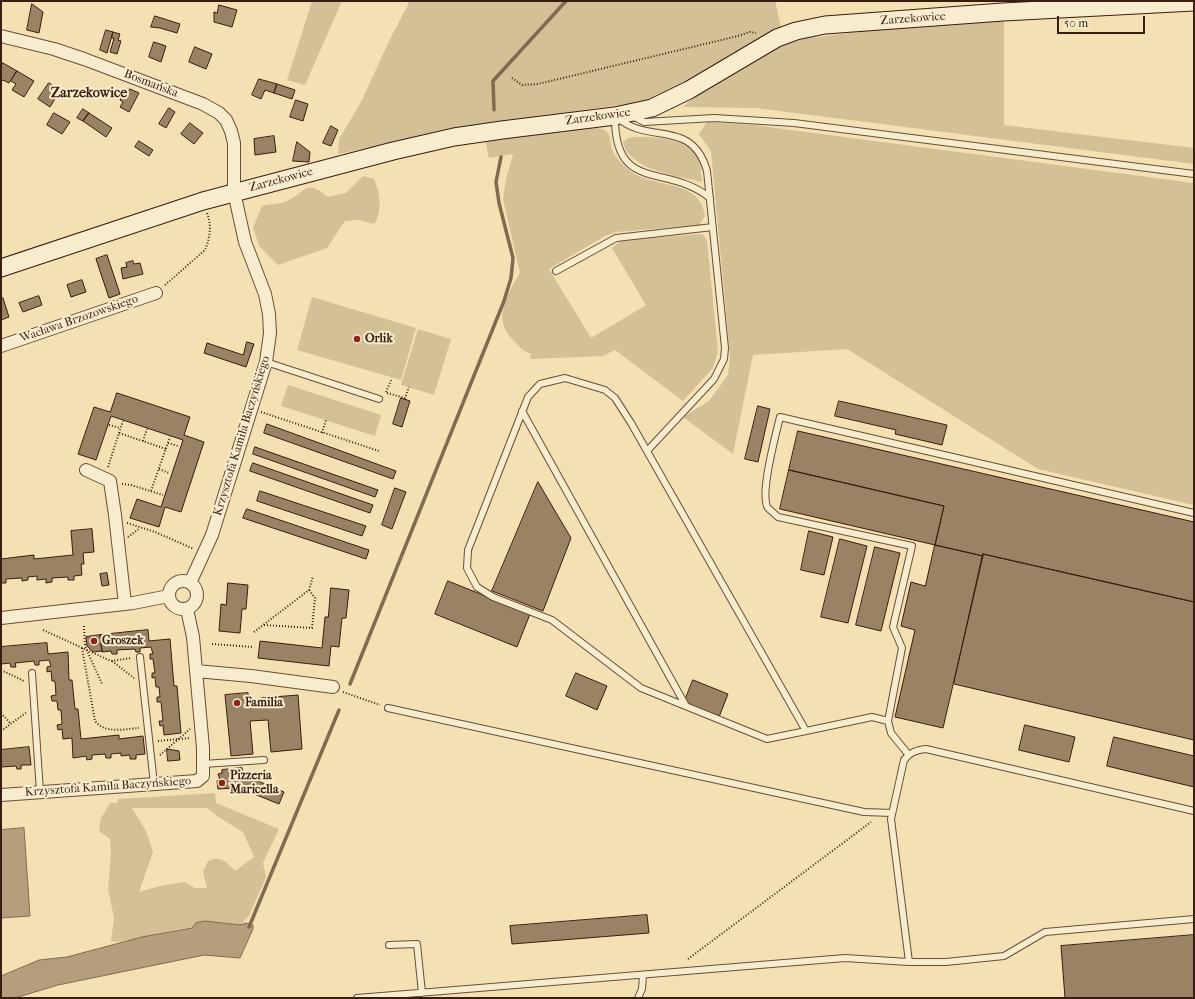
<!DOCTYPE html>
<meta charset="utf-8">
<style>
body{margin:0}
#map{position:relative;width:1195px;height:999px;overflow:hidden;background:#f3e1b3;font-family:"IM FELL French Canon",serif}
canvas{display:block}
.frame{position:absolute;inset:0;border:2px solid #391d0e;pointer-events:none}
.scale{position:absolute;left:1057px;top:16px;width:88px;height:18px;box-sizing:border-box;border:2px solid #391d0e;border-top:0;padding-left:5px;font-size:12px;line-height:14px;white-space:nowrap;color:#391d0e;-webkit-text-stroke:3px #f7ecce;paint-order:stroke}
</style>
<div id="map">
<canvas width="1195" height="999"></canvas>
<div class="frame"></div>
<div class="scale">50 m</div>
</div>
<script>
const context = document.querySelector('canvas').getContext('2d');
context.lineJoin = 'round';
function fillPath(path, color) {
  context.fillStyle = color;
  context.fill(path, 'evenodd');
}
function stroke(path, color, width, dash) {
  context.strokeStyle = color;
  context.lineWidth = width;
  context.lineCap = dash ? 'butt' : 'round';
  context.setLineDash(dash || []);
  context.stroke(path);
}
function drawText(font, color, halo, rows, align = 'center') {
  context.font = font + ' "IM FELL French Canon",serif';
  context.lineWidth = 4;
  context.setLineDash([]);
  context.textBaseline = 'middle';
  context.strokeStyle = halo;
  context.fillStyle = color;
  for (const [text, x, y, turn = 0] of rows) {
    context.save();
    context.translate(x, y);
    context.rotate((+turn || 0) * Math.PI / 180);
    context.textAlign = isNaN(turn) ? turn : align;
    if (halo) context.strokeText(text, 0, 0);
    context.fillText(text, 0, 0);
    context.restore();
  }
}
const green = new Path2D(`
 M312 1H342L305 85 287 80Z
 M406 1H775L781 27 673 91 641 102 483 124 338 154 339 139 361 102 390 39 409 3Z
 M1004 19V125L1194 148V164L756 108 683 107 697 94 771 50 802 39 903 26Z
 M707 122 753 125 1194 183V505L1038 469 847 349 753 355 733 454 683 417 709 401 728 375 730 356 711 151 699 134Z
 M595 127C598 128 604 129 606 131 611 135 610 143 612 149 614 156 623 165 629 170 653 190 700 177 705 216L699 225 617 232 605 236 549 269 591 338 646 305 612 248 622 240 702 234 707 240 718 352 713 368 683 401 615 350 603 356 530 359 531 354C523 351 520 347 514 341 491 319 507 295 520 273L503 199 506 179 513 154 489 158 485 139Z
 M636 137C657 137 689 138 699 160 701 167 701 175 702 182 679 176 628 170 623 142L628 138Z
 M363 176 374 179C380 193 383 211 374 224L359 220 345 221 327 248 278 265 259 246 253 227 262 206C269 204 280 204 287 201 308 190 306 179 328 197L346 193Z
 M312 297 416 328 401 380 297 350Z
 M418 329 451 339 434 395 401 385Z
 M288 385 381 415 375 436 281 406Z
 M215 793 216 803 279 829 263 863 266 877 249 916 240 925C211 921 173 931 144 937 132 939 124 943 111 941L114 918 108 889 111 854 110 839 99 831 101 818 110 803H117L118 799ZM132 808H207L220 818 243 832 254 857 235 871C227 862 220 855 208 861L203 872 207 888H195L185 882 164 885 139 892 153 852 146 831Z`);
const water = new Path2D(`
 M24 828 30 916 1 918V830Z
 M205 921 240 925 246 923 253 925V929L240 958 204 955 58 985 15 998H1V976L39 960 67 957 142 937 192 928 196 923Z`);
const stream = new Path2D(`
 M494 110 493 81 566 1
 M350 684 504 301 511 278 513 258 499 203 496 182 501 157
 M249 927 339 710`);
const building = new Path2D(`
 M32 4 43 12 39 33 27 30Z
 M219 5 237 10 232 27 214 22V12L217 13Z
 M155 16 180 24 177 33 160 28 151 27Z
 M106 30 113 32 107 53 100 50Z
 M113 32 120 34 118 40 121 41 117 54 110 52 113 42 114 38H112Z
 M154 42 166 46 161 62 149 57Z
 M195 47 212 54 206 69 189 62Z
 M3 63 17 71 9 83 3 80 1 82V67Z
 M17 71 34 81 24 97 12 90 16 84 11 81Z
 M259 79 277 84 274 93 265 90 261 99 252 95Z
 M49 83 57 88 53 95 56 97 50 107 38 99Z
 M277 84 295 90 292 99 274 93Z
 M130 89 139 93 129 112 120 107 123 102 120 100 123 94 126 95Z
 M296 100 308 104 303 121 290 117Z
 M169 108 175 112 166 128 159 124Z
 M83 109 89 113 83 121 77 118Z
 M54 113 70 122 62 134 47 125Z
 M89 113 112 128 106 137 83 121Z
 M190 123 203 133 194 144 181 134Z
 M331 126 338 130 331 146 323 143Z
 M274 136 276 152 255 155 254 139Z
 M139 141 153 150 149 156 135 147Z
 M297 142 310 152 309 162 293 161Z
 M107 255 120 294 109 298 96 259Z
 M133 261 134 264 140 263 143 274 123 279 121 268 127 267 126 263Z
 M82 280 86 292 71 297 67 285Z
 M39 296 42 305 23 312 19 303Z
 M3 298 9 317 1 320V299Z
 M247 342 254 344 246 367 204 353 207 343 243 355Z
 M117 393 190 417 184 435 204 442 181 512 165 507 159 527 130 518 137 499 161 507 183 440 111 416 96 460 78 454 94 407 110 412Z
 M401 398 410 401 402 427 393 424Z
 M839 401 947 425 942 445 895 434 896 430 835 416Z
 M758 406 770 409 758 462 745 459Z
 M267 424 396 471 393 479 264 433Z
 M798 431 1194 522V602L983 554V556L935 545 944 506 789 470Z
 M255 447 378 490 375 497 253 454Z
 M253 463 373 505 370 513 250 471Z
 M789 470 944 506 935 545 780 509Z
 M538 482 571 538 543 611 492 591Z
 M395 488 406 492 392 529 382 525Z
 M260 491 366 526 362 536 257 501Z
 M247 509 369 550 366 559 243 518Z
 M92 529 94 552 83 553 84 564H81L82 575 74 576V580H68V577L52 578V582L46 583V579L37 580V576L28 577V580L22 581V578L6 579V583H1V559L34 555V559L73 555 71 531Z
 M809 531 833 537 824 575 801 570Z
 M840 539 867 546 848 623 821 617Z
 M935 545 983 556 943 728 895 717 915 630 901 626 911 582 925 586Z
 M875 547 900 553 881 631 856 625Z
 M983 554 1194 602V740L954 684Z
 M107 573 109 585 102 586 100 574Z
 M448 581 530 614 517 647 435 614Z
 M228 583 248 585 246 609H242L240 633 219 631 221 604 226 605Z
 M331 588 349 590 346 618H342L339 647 331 646 329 666 258 658 260 641 322 648 325 617H328Z
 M148 630 149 641 170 639 174 686H177L181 733 164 735 163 725 160 726 159 721H163L161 702H157V697H160L159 687H156L155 677 152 678V673H155L153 659H150V654H153L151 647 140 648V652H136L135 649 117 650V654H112L111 651 102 652 100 635Z
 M100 635 102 651 93 652 87 646 86 637Z
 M47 643 48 654 68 652 69 680H72L75 709H78L81 739 119 735V739L143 736 145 754 136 755V759H130V755L121 756V753L111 754V758H106L105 754 92 755V759L87 760 86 756 73 758 72 738 63 739 62 729 58 730 57 725 62 724 61 710H58L57 701H52L51 696 56 695 55 681H52L51 671 47 672V667L51 666 49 660 39 661V665H35L34 661 15 663 16 667H11L10 663 1 664V647Z
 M576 673 607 686 597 710 566 696Z
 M693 680 728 694 719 717 684 703Z
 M248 693 249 703 261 702V698L298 695 302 749 271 752 268 720 250 721 253 754 231 756 225 695Z
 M1025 725 1075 737 1069 762 1019 750Z
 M1114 737 1194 756V787L1107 766Z
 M29 747 31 765H21V769H17L16 766 1 767V750Z
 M167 749 179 751 180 760 168 761Z
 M242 768 244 777 238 791 234 788 218 789 217 781 220 780 218 774 222 773V770Z
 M244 775 284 792 279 804 239 788Z
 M647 915 649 933 512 944 510 926Z
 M1194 935V998H1065L1061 946Z`);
const path = new Path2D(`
 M512 78 522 85 538 84 738 36 750 32 756 33
 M165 285 205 250C210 238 212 225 207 213
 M386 392 392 378
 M387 393 405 398 409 387
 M261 412 379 451
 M109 425 120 428
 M119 433 123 421
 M322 433 326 420
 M143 441 147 429
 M168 443 178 446
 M108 467 119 433 166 449
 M159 469 169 473
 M122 484 131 485 163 495
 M151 491 170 437
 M127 523 155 532 194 549
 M128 537 140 528
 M264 625 312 628 315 598 309 590
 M84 626 85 646 102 684
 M43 630 111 661 131 658
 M254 632 309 590 313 576
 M212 644 253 647
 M82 648 95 721C105 734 125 729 139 728
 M112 661 134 678
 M1 670 24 681
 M343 692 380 705
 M1 713 11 724
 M1 731 27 712
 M158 741 190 738
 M160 755 190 729
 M688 959 871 822`);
const lane = new Path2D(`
 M633 116 644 122 714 118 794 123 1194 174
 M615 118C615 194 668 163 710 198
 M618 118C649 145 692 118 707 171L725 348 724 359 714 379 647 451
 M556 271 616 238 713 227
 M266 362 379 399
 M522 411 686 706
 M140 657 154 784
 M32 673 40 792
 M388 708 864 812 892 813
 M806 731 767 739 641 688 552 620 493 597 477 587 467 568 468 550 528 397 540 384 565 378 605 390 615 398 631 423 806 731 872 717 888 721
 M908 754 891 733 888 721 902 648 893 627 912 546 778 517C775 514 771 511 768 508 759 495 776 434 780 417L1194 513
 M203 764 264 760
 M389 945 417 944 422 993
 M909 962 891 819 904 760C910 752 917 750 926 749L1194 811
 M357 998 845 958 909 962H946L1004 956 1045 932 1194 919
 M638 998 642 989 643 975`);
const street = new Path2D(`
 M1 36 54 49 84 59 203 104 219 113 226 120 231 131 234 143V192L245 242 265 294 269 314 270 333 266 362 212 535 190 583
 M1 346 156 293
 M86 470 110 481 115 515 125 604
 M169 595a14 14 0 1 1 28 0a14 14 0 1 1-28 0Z
 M1 618 133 603 169 596
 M196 671 251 676 333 687
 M1 795 197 781 203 776V748L193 637 187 609`);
const secondary = new Path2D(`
 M1 268 203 201 393 151 454 137 502 130 615 116 652 108 689 90 777 38 796 31 825 25 1003 12 1194 2`);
const markers = [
 [357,339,4,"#8f2418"],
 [94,641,4,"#8f2418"],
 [237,703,4,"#8f2418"],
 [222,783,4,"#8f2418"]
];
const streetNames = [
 ["Zarzekowice",913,19,-4],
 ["Bosmańska",151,84,21],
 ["Zarzekowice",598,117,-8],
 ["Zarzekowice",281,180,-15],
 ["Wacława Brzozowskiego",79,319,-19],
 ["Krzysztofa Kamila Baczyńskiego",242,436,-73],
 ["Krzysztofa Kamila Baczyńskiego",108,787,-4]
];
const poiNames = [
 ["Orlik",365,339],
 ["Groszek",102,641],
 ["Familia",245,703],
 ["Pizzeria",230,776],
 ["Maricella",230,790]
];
const quarterNames = [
 ["Zarzekowice",89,94]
];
fillPath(green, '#d3c097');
fillPath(water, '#b49e7b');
stroke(water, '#836a4f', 1);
stroke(stream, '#836a4f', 3.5);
fillPath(building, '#9a8364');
stroke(building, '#391d0e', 1);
stroke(lane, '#684e37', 8);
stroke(street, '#684e37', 14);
stroke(secondary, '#391d0e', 19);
stroke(path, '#391d0e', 2, [1, 2]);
stroke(lane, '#f7ecce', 6);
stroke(street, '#f7ecce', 12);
stroke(secondary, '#f7ecce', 17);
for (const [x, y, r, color] of markers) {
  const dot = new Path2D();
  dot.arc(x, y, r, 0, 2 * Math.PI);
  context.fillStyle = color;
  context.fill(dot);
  stroke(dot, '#f7ecce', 1.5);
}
drawText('12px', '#391d0e', '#f7ecce', streetNames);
drawText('bold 12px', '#391d0e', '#f7ecce', poiNames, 'left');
drawText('bold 14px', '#391d0e', '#f7ecce', quarterNames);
</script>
